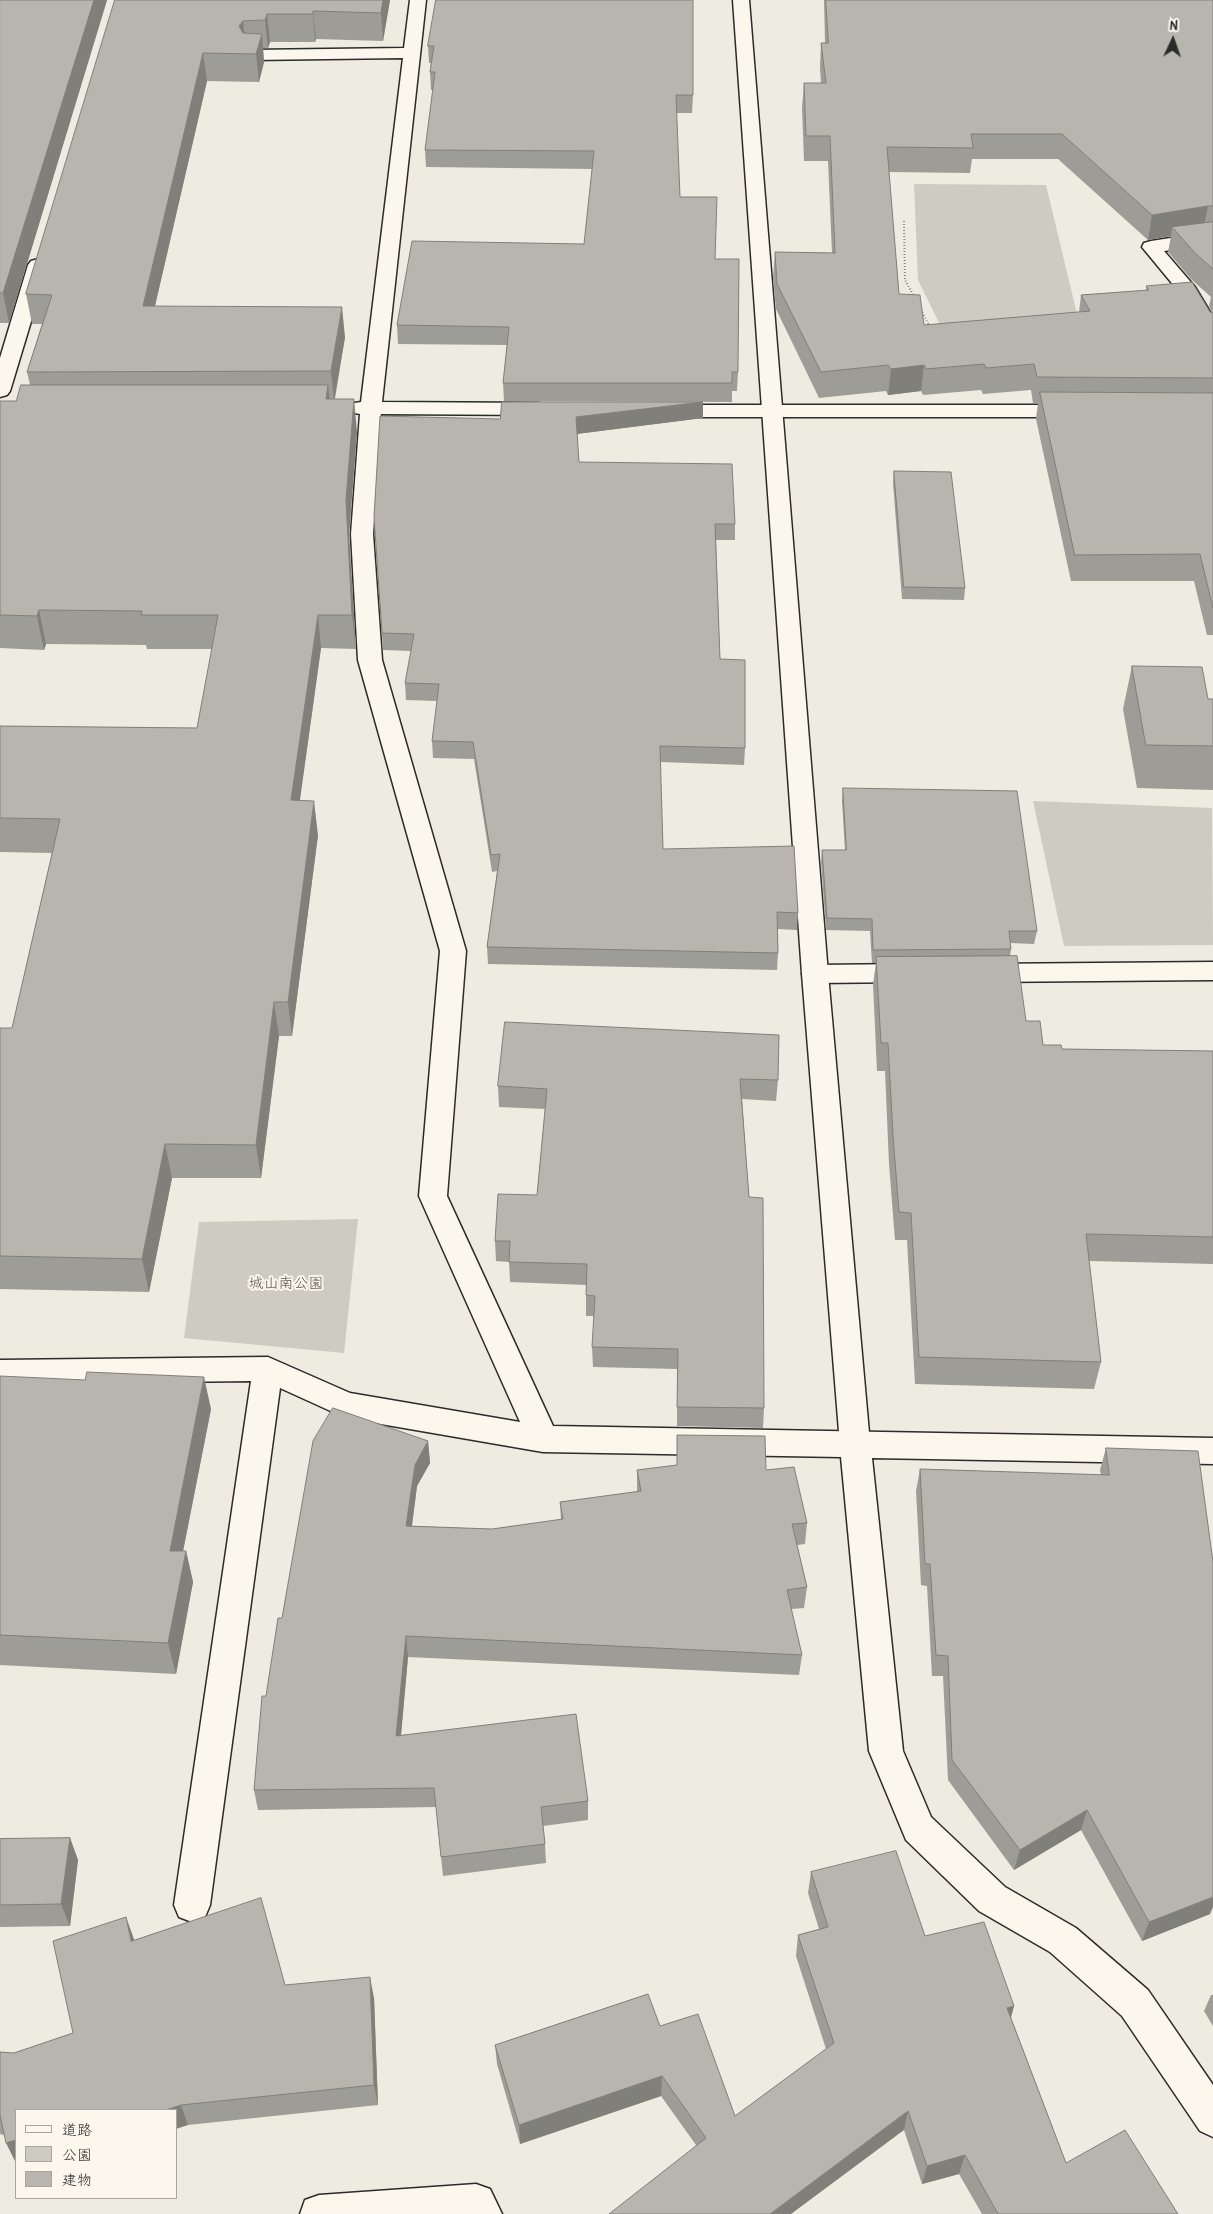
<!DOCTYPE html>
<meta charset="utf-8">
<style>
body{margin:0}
#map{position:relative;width:1213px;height:2214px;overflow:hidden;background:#eeebe0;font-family:"Patrick Hand","Klee One",sans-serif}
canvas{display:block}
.legend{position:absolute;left:15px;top:2109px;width:162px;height:90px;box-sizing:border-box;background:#fbf7ec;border:1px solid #a8a59f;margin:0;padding:6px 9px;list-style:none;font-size:15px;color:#2b2b2b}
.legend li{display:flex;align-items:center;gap:10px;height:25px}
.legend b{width:25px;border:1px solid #a8a59f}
.north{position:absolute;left:1148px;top:15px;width:50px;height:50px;-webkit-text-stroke:4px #fbf7ec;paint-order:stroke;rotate:3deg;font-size:14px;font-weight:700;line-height:20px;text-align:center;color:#2b2b2b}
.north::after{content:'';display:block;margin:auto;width:18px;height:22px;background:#2b2b2b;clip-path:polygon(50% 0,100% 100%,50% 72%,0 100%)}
</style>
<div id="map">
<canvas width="1213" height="2214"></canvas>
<ul class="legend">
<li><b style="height:6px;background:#fbf7ec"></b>道路</li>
<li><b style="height:14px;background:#cecbc2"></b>公園</li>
<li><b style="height:14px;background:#b8b5ae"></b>建物</li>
</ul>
<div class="north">N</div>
</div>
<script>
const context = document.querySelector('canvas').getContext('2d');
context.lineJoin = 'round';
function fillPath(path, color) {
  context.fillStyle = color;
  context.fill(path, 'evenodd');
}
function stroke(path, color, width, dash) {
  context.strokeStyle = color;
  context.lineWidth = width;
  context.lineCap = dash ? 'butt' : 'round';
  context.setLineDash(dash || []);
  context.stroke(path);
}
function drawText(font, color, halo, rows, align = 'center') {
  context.font = font + ' "Patrick Hand","Klee One",sans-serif';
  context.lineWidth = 4;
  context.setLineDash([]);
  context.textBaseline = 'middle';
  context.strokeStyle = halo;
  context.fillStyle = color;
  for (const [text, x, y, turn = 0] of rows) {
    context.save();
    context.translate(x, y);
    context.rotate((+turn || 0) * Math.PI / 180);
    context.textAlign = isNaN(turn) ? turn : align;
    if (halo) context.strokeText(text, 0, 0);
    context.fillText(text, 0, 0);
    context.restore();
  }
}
const green = new Path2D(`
 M914 184 1046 185 1077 314 943 331 918 280Z
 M1033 801 1212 808 1213 945 1064 946Z
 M358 1219 344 1353 184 1338 199 1222Z`);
const path = new Path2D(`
 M904 221 905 280 915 298
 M921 310 930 327`);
const minor = new Path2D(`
 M410 0H426L382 402 539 403 546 405 549 409 546 413 539 415 381 414 373 534 382 660 466 951 447 1196 553 1426 1213 1438V1464L872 1458 903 1751 931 1817 1005 1887 1076 1928 1148 1990 1213 2085V2137L1200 2131 1122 2016 1050 1952 979 1911 906 1840 869 1751 841 1457 543 1452 346 1418 280 1388 210 1905 205 1917 192 1922 179 1917 174 1905 251 1381 0 1384V1360L268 1357 350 1393 520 1422 419 1196 440 951 358 660 351 534 360 414 348 412 345 408 348 404 361 402 403 58 252 60 246 59 244 55 246 51 252 50 404 48Z
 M1203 233H1213V245L1164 251 1195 287 1213 317V339L1206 337 1180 293 1142 247 1144 243 1151 241Z
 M38 259 45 261 48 265 10 391 7 395 0 397V358L28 265 31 261Z
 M667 405H1074L1081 407 1084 411 1081 415 1074 417H667L660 415 657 411 660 407Z
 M1213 962V980L982 982 973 980 969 973 973 966 982 964Z
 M911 964 920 966 924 973 920 980 911 982 815 983 806 981 802 974 806 967 815 965Z
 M476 2184 490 2189 502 2214H300L305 2200 319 2195Z`);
const tertiary = new Path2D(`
 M733 0H749L828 974 870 1444 866 1453 855 1457 844 1453 840 1444 802 974Z`);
const wall = new Path2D(`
 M0 0H107L9 323H0Z
 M115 0H390L383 41 316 39 315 42H270L268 48H263L264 62 259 82 207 81 155 306 345 337 335 399 357 432 349 534 356 649 321 648 300 800 318 835 292 1036H279L261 1178H172L149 1292 0 1289V1028H12L52 853 0 852V726L197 728 212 649H147L146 645 46 644 44 650 0 648V401H16L30 385 27 372 42 324H32L26 294Z
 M436 0 693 95 692 113H676L680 197 715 259 738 372 737 391H732V402L504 401 503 383 507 345 398 344 397 325 584 244 592 169 426 167 425 150 433 90H431L430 72 431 63H429L428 46Z
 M824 0H1213V635H1207L1194 581H1071L1036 419 1038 403H1033L1031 390 983 394 981 390 923 395 921 391 888 395 886 391 819 398 776 309 773 278 775 252 832 253 828 161H804L802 108 804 83H821L820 68 821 43H825ZM972 159H1058L1148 240 1171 236 1168 252 1191 279 1211 297 1209 306 1213 313 1146 286V290L1081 295 1079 312 924 325 899 294 889 172 970 173Z
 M703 402V418L577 434 579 462 735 524V540H716L720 659 745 748 744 765 660 762 663 849 798 913 797 930 778 929V953L777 970 488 964 487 947 497 871 492 872 474 759 433 758 432 741 437 701 406 700 405 683 411 651 383 650 374 517 500 419Z
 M894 471 965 588 964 600 902 599 893 483Z
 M1132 666 1208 699H1213V790L1137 788 1123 709Z
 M843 788 1037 931 1034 944 1010 943 1011 949 1010 956 1026 1021 1043 1045 1062 1049 1213 1051V1264L1089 1261 1101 1362 1094 1389 915 1384 907 1240H895L889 1164 885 1071H877L873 984 876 963H872L870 931 826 930 821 862 822 850H845L842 801Z
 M505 1022 778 1080 776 1101 742 1099 764 1408 763 1428 677 1426V1369L593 1367 592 1347 594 1316H586V1285L510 1282 509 1262 496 1261 495 1241 537 1195 545 1109 499 1107 498 1086Z
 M0 1376 211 1409 183 1551H186L193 1582 176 1674 0 1665Z
 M677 1435 766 1470 807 1523 805 1544 797 1545 807 1587 804 1608 791 1609 802 1655 799 1675 408 1657 401 1736 588 1801V1820L543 1826 545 1844 546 1863 443 1876 436 1807 258 1810 254 1790 266 1696 282 1618 428 1441 430 1463 417 1486 412 1526 492 1529 561 1520 560 1502 637 1492V1470L677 1465Z
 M1106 1448 1210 1914 1142 1941 1081 1830 1014 1870 948 1780 943 1676H932L927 1586 921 1585 916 1491 920 1469 1101 1475 1100 1470Z
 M70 1838 78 1860 70 1926 0 1927V1839Z
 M811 1872 925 1936 1014 2006 1011 2018 1066 2163 1178 2214H982L959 2174 922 2184 904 2130 696 2145 661 2096 520 2144 497 2064 495 2045 660 2026 735 2116 826 2049 796 1956 798 1935 819 1929 808 1893Z
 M134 1940 285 1985 374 1998 378 2105 188 2125 16 2110V2163L4 2135 0 2134V2052L14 2053 73 2033Z
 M1211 1995H1213V2026L1204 2011Z`);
const shadedWall = new Path2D(`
 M94 0H107L9 323 3 293Z
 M383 0H390L383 41 381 13Z
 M313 11 316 39 315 42 313 14Z
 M267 14 270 42 268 48 265 20Z
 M243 21 246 49 242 54 239 26Z
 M262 34 264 62 259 82 256 54Z
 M203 53 207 81 148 336 143 306Z
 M1208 206 1203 231 1172 227 1171 236 1148 240 1152 215Z
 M342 307 345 337 334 401 331 371Z
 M924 365 921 391 888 395 891 369Z
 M328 385 332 418 326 399Z
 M354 399 357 432 349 534 356 649 352 615 346 500Z
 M703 402V418L576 434V417Z
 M39 610 46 644 44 650 37 616Z
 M318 615 321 648 295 834 291 800Z
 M314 801 318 835 292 1036 288 1002Z
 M274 1002 279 1036 261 1178 256 1145Z
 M165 1144 172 1178 149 1292 142 1259Z
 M204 1377 211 1409 177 1582 170 1551Z
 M428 1441 430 1463 417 1486 409 1547 406 1526 415 1465Z
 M186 1551 193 1582 176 1674 168 1643Z
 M406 1636 408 1657 399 1756 396 1736Z
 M1087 1810 1081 1830 1014 1870 1020 1850Z
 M70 1838 78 1860 70 1926 61 1904Z
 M1213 1897V1907L1210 1914 1142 1941 1149 1922Z
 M126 1917 134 1939 139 1962 131 1941Z
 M370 1977 374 1998 378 2105 374 2085Z
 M1014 2006 1008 2026 1007 2008Z
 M662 2076 661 2096 520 2144 519 2125Z
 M181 2105 188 2125 176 2129V2110H166Z
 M908 2111 904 2130 791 2214H770Z
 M16 2140V2163L6 2143Z
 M965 2155 959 2174 922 2184 927 2166Z`);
const building = new Path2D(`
 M0 0H94L3 293H0Z
 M115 0H383L381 13 313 11V14H267L265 20 243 21 239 26 243 33 262 34 256 54 203 53 143 306 342 307 331 371 27 372 52 295 26 294Z
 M436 0H693V95H676L680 197H717L715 259H739L738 372H732V383H503L509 327 397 325 412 241 584 244 594 151 425 150 435 72H430L434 46H428Z
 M826 0H1213V206H1208L1152 215 1062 134H971L973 148 887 147 899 294 920 295 924 325 1090 311 1081 295 1149 290 1146 286 1192 282 1210 312 1213 313V378L1037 377 1034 364 986 368 984 364 926 369 924 365 891 369 888 365 821 372 777 284 775 252 835 253 830 136H806L804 83H826L821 43H828Z
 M1213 222V269L1195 253 1172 227Z
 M21 385H328L326 399H354L346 500 352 615H318L291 800 314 801 288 1002H274L256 1145 165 1144 142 1259 0 1256V1028H12L60 819 0 818V726L197 728 218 615H141L142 611 39 610 37 616 0 615V401H16Z
 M1040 392 1213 393V608L1200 554 1075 555Z
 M502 402H703L576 417 579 462 732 464 735 524H715L720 659 745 660V748L660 746 663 849 794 846 798 913 777 912 778 953 487 947 500 854 491 855 473 742 432 741 439 684 405 683 414 634 382 633 374 517 380 416 500 419Z
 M894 471 951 472 965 588 904 587Z
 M1132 666 1202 667 1208 699H1213V746L1146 745Z
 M843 788 1017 791 1037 931H1009L1011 949 873 950 872 919 827 918 822 850H846Z
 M1017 956 1026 1021H1040L1043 1045H1061L1062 1049 1213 1051V1237L1086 1234 1101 1362 919 1357 911 1213 899 1212 893 1136 888 1043H881L876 957Z
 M505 1022 779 1035 778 1080 740 1079 749 1197 763 1198 764 1408 677 1407 678 1349 592 1347 595 1296 586 1295 587 1264 509 1262 510 1241H495L498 1194 537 1195 547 1089 498 1086Z
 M87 1372 204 1377 170 1551H186L168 1643 0 1635V1376L85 1380Z
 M333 1408 428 1441 415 1465 406 1526 492 1529 563 1519 560 1502 641 1491 637 1470 677 1465V1435L765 1436 766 1470 794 1467 807 1523 792 1524 807 1587 787 1590 802 1655 406 1636 396 1736 576 1714 588 1801 541 1807 545 1844 441 1857 434 1788 254 1790 262 1696H266L278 1618H282L313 1441Z
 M1106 1448 1198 1451 1213 1562V1897L1149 1922 1087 1810 1020 1850 952 1760 948 1656 936 1655 930 1564H925L920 1469 1109 1475Z
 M70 1838 61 1904 0 1905V1839Z
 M896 1851 925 1936 984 1922 1014 2006 1007 2008 1066 2163 1125 2130 1178 2214H998L965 2155 927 2166 908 2111 770 2214H609L706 2138 662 2076 519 2125 495 2045 648 1994 660 2026 698 2014 735 2116 834 2043 798 1935 828 1927 811 1872Z
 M261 1898 285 1985 370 1977 374 2085 181 2105 166 2110H16V2140L6 2143 0 2115V2052L14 2053 73 2033 53 1941 126 1917 131 1941Z`);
const parkNames = [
 ["城山南公園",286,1284]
];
fillPath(green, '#cecbc2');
stroke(minor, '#2b2b2b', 3);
stroke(tertiary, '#2b2b2b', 3);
stroke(path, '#2b2b2b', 2, [0.5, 2.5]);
fillPath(minor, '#fbf7ec');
fillPath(tertiary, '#fbf7ec');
fillPath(wall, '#9e9c96');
fillPath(shadedWall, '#817f7a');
fillPath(building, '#b8b5ae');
stroke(building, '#817f7a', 1);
drawText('15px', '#545351', '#fbf7ec', parkNames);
</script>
